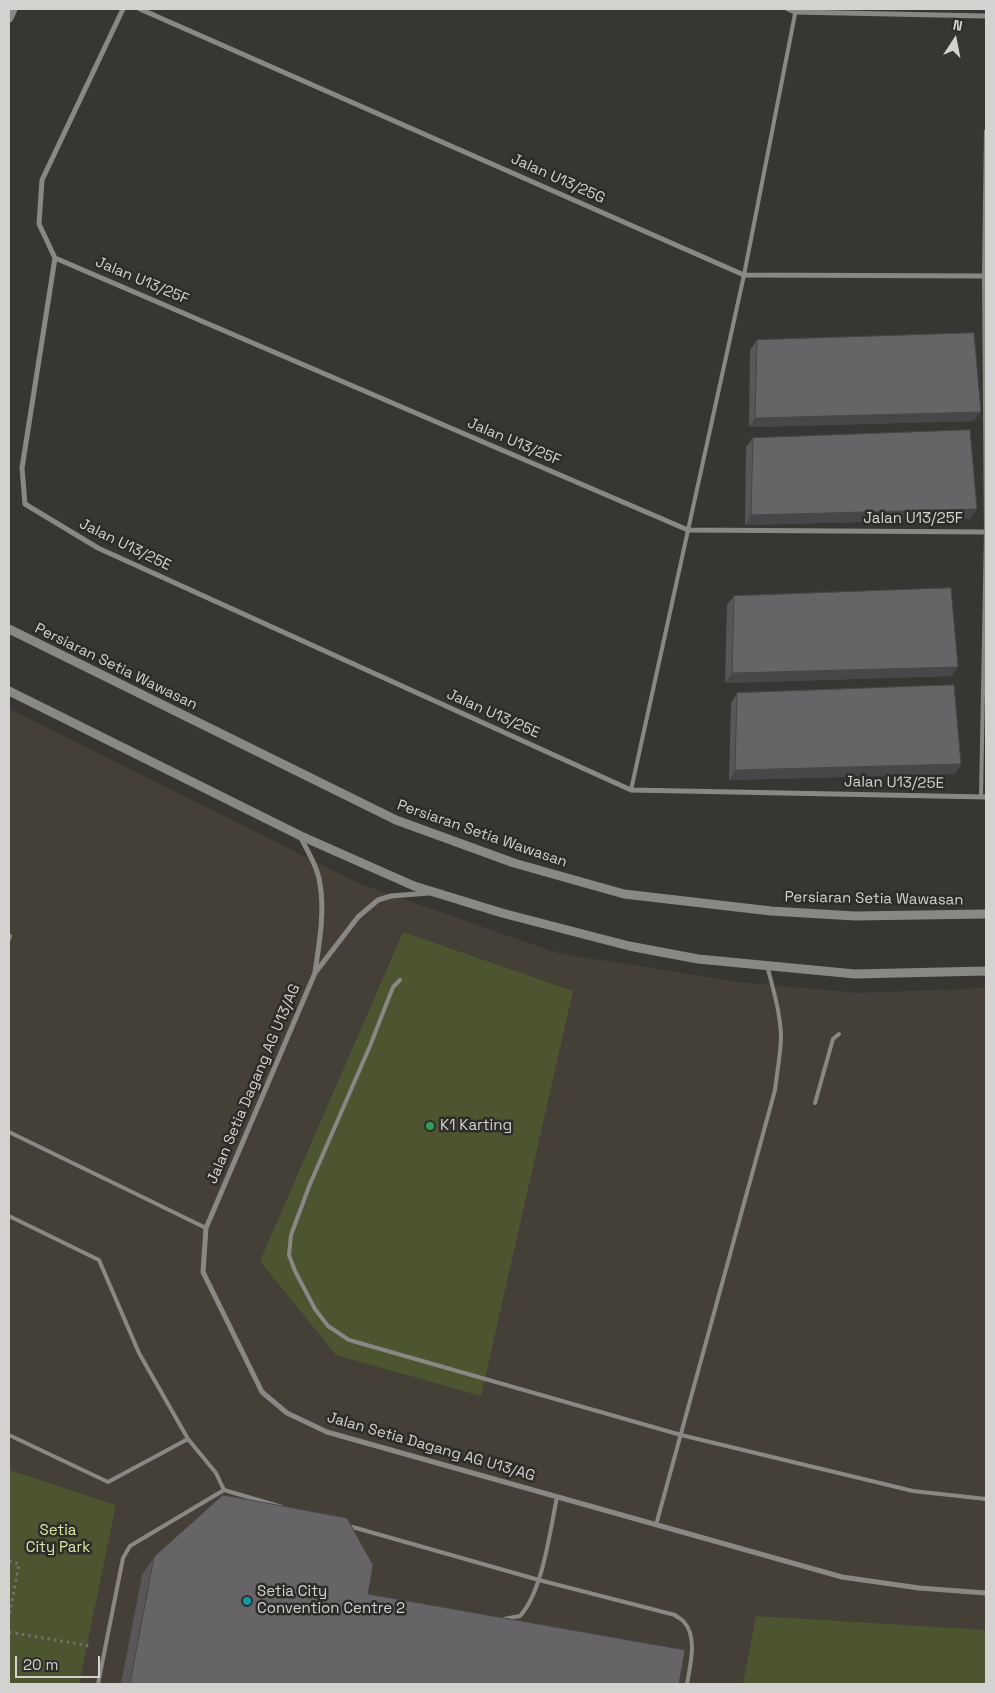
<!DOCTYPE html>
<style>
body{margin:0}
#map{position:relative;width:995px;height:1693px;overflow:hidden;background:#383633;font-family:"Space Grotesk",sans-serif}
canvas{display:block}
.frame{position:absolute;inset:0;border:10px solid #d3d2d0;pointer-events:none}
.north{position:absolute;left:930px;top:15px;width:50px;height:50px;-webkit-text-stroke:4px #2e2c29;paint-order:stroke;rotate:11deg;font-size:14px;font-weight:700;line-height:20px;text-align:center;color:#d3d2d0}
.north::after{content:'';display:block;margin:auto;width:18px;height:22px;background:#d3d2d0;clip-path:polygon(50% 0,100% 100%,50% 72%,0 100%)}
.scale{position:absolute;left:15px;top:1656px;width:85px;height:22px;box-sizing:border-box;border:2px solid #d3d2d0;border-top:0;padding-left:6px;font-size:15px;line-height:18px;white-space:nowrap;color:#d3d2d0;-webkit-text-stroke:4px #2e2c29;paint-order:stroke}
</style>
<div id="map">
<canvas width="995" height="1693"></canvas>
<div class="frame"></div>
<div class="north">N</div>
<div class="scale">20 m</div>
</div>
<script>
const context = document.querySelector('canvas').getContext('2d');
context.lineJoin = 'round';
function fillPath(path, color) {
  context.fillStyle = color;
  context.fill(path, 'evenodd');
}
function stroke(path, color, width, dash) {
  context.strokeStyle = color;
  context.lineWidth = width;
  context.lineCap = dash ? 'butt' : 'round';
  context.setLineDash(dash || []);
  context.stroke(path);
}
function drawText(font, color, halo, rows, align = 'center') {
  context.font = font + ' "Space Grotesk",sans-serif';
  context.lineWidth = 5;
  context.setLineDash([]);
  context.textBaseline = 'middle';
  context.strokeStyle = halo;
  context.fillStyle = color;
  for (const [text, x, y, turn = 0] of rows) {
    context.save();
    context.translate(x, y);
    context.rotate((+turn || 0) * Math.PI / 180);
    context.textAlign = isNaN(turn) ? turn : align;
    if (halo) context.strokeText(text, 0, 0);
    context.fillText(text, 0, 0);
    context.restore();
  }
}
const built = new Path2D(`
 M9 709 358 883 557 953 738 982 857 993 986 988V1684H9Z`);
const green = new Path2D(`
 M403 932 573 991 481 1396 336 1355 260 1261Z
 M9 1470 116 1505 79 1684H9Z
 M756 1616 986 1630V1684H743Z`);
const path = new Path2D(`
 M9 1561 19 1564 9 1617
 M9 1632 90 1646`);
const service = new Path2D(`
 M631 790 744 275 796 9
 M981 797 986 532 984 276 986 131
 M9 939 10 936
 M400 980 393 987 370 1046 310 1184 291 1235 289 1255 295 1271 315 1309 328 1326 349 1340 681 1435 913 1491 986 1499
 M815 1103 833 1039 839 1034
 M9 1132 206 1228
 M9 1216 99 1260 139 1353 188 1439 108 1482 9 1435
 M188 1439 216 1473 224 1490 282 1507
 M656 1525 775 1090C777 1072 781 1053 781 1035 780 1011 773 989 767 965
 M349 1526 539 1580 675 1615C677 1617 682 1619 684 1622 698 1637 690 1666 687 1684
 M504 1619 520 1616C543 1590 550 1531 557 1497
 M98 1684 123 1558 130 1546 224 1490`);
const minor = new Path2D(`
 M123 9 42 180 39 224 55 258 22 468 25 504 98 548 631 790 986 797
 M140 9 744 275 986 276
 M788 9 795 12 986 16
 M55 258 688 530 986 532
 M301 838C308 852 318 868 320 884 325 913 319 944 315 972
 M429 893 391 896 378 900 358 917 315 973 206 1228 203 1272 262 1392 287 1413 327 1432 842 1577 919 1588 986 1593`);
const tertiary = new Path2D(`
 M9 18 13 9
 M9 629 396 820 514 863 624 894 771 911 855 916 986 914
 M9 691 301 836 414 886 502 913 629 946 698 959 855 974 986 971`);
const wall = new Path2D(`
 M757 340 974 421 749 427 750 350Z
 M753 438 970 519 745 525 746 447Z
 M734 596 958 667 951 676 725 683 727 605Z
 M737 693 955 774 729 780 731 703Z
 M154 1557 368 1594 679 1684H121L142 1575Z`);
const shadedWall = new Path2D(`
 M981 412 974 421 749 427 755 418Z
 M977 509 970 519 745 525 751 515Z
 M958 667 951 676 725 683 732 673Z
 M961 764 955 774 729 780 735 770Z`);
const building = new Path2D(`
 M974 333 981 412 755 418 757 340Z
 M970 430 977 509 751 515 753 438Z
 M951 588 958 667 732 673 734 596Z
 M954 685 961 764 735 770 737 693Z
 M223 1495 347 1518 373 1565 368 1594 685 1650 679 1684H130L154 1557Z`);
const markers = [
 [430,1126,5,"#2e9e5b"],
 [247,1601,5,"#0f9aa8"]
];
const streetNames = [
 ["Jalan U13/25G",558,179,24],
 ["Jalan U13/25F",142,281,23],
 ["Jalan U13/25F",514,442,23],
 ["Jalan U13/25F",913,519],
 ["Jalan U13/25E",125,545,26],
 ["Persiaran Setia Wawasan",116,667,26],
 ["Jalan U13/25E",493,714,24],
 ["Jalan U13/25E",894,783,1],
 ["Persiaran Setia Wawasan",482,834,19],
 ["Persiaran Setia Wawasan",874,899,1],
 ["Jalan Setia Dagang AG U13/AG",254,1084,-67],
 ["Jalan Setia Dagang AG U13/AG",431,1447,16]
];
const poiNames = [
 ["K1 Karting",440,1126],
 ["Setia City",257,1592],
 ["Convention Centre 2",257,1609]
];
const parkNames = [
 ["Setia",58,1531],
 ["City Park",58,1548]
];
fillPath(built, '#443f37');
fillPath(green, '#4c5430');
stroke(path, '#73716f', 3, [2.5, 4]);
stroke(service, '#8a8885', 4);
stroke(minor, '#8a8885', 5);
stroke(tertiary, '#8a8885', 9);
fillPath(wall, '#585659');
fillPath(shadedWall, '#474648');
fillPath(building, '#666467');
stroke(building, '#474648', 1);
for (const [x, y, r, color] of markers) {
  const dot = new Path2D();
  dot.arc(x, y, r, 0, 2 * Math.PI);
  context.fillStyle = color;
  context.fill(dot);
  stroke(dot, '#2e2c29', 2);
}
drawText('15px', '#d3d2d0', '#2e2c29', streetNames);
drawText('15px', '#d3d2d0', '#2e2c29', poiNames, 'left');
drawText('15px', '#dae9a6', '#2e2c29', parkNames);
</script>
